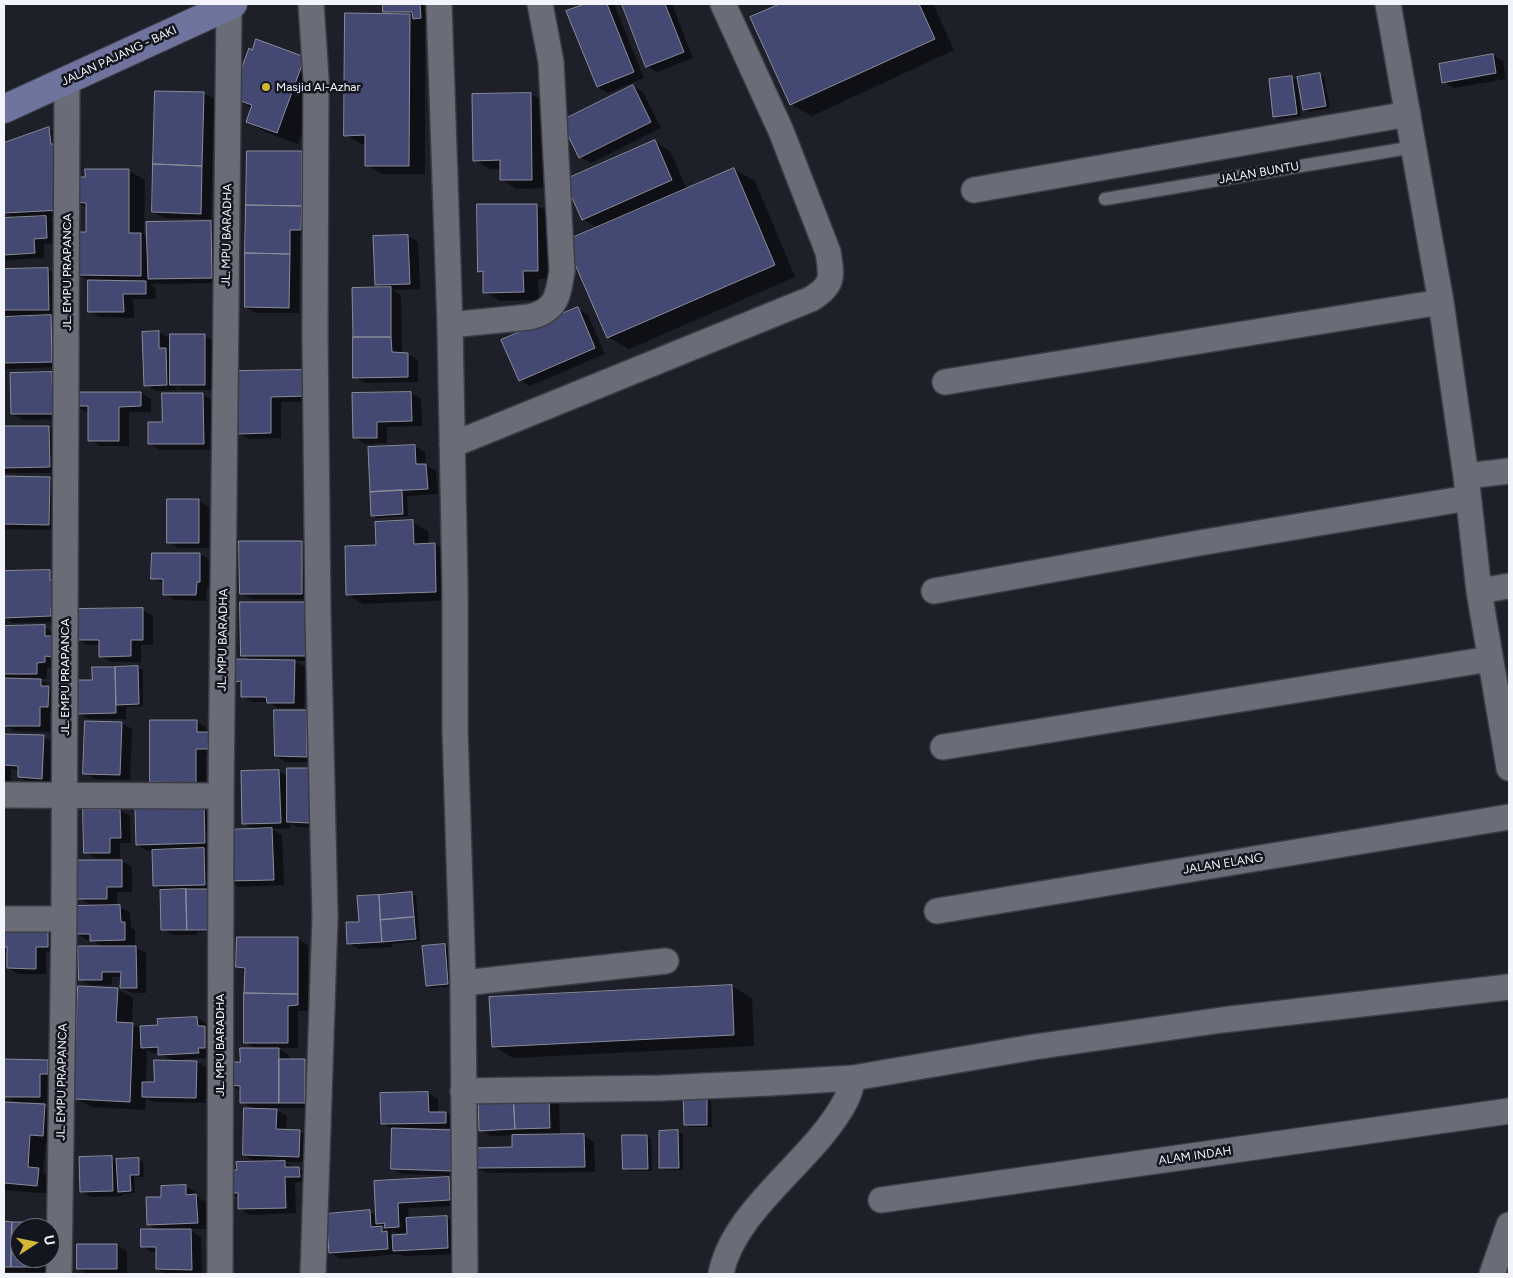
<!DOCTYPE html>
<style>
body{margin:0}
#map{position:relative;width:1513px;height:1278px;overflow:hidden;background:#1d1f29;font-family:Figtree,sans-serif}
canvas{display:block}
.frame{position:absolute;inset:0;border:5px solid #f3f4fb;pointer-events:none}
.north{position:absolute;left:10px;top:1218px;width:50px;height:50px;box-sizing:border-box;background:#14161f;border:1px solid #6d6f77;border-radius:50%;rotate:79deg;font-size:14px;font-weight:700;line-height:20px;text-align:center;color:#f3f4fb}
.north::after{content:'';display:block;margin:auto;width:18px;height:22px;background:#d2b736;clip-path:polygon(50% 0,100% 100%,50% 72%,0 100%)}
</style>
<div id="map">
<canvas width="1513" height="1278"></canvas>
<div class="frame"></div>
<div class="north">U</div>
</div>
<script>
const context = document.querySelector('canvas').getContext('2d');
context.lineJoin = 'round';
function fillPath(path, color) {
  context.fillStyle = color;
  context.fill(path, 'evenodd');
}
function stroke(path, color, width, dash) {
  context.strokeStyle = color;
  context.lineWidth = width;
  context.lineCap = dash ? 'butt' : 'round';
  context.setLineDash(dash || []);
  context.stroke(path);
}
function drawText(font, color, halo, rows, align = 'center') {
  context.font = font + ' Figtree,sans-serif';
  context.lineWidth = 5;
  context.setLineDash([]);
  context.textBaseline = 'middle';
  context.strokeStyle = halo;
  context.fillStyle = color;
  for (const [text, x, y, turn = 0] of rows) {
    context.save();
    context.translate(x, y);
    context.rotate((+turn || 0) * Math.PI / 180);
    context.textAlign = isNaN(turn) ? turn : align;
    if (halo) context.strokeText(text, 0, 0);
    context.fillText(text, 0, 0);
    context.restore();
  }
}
const shadow = new Path2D(`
 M384 4H429L430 24H425V174H382L366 165V144H361L346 135 392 15 385 11Z
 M588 4H614L644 78 608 93 598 87 568 12Z
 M623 4H672L693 58 657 72 647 66Z
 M783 4H933L954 50 812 116 791 104 752 18Z
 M257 41 325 70 298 144 268 133 247 122 252 108 236 98Z
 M1493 55 1503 61 1506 79 1454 88 1443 82Z
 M1320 75 1324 77 1330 108 1309 112 1304 109Z
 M1292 77 1297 80 1301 116 1279 119 1275 116Z
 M633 86 643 92 661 128 591 163 580 157Z
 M203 93 214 99 211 219 164 218 153 212Z
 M530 94 546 103 548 188 517 189 502 180 501 169H490L475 160Z
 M49 129 64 138 77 178H87V170L129 171 145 180 144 236 148 238V223L211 222 221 228 222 283 159 284 156 282V284H149L155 288 156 299H133L134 318 99 317 89 311V281L77 274 87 233V208L77 202V218L49 220 56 223 57 243 44 244V258L8 260 4 258V220L16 219 4 212 5 144Z
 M655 142 670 151 687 190 734 169 755 181 795 277 629 349 608 337 598 228 583 219Z
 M302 152 312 158 311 235H300L299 313H256L246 307Z
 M536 205 552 214 553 279H538L539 300 500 301 484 292V274L479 271Z
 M408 236 418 242 420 289 393 290 401 295 402 354H408L418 360V382L365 383 355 377 384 289 376 284 374 237Z
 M4 270H48L58 276V315H48L61 322 62 367 4 369V318H10L4 314Z
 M578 309 588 315 605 354 530 386 520 380Z
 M158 332 169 338V351L172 354 205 336 215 342V390H182L177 387V390L156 391 145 385Z
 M237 372 316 377 317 401 281 402V438L249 439 238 433Z
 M52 373 62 379V419L23 420 12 414Z
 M141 393 151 399V412H129V446H100L90 440 89 412H86L76 406Z
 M411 393 421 399 422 426 387 427V443L365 444 355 438Z
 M163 394 203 395 213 400V450H160L150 444 163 423Z
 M49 427 59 433 60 473H4V428Z
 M415 446 425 452 426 465 436 471 438 494 407 496 408 516 377 518 372 515Z
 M4 477 49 478 59 484V530L4 529Z
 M168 501H199L209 507V548H178L168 542Z
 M412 522 428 531 429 545 435 544 450 553 452 600 363 604 348 595 377 546Z
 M301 542 312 548V599H251L241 593Z
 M200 554 210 560V587H207L206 601 175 600 164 594V584L153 578Z
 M50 572 60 577 61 622 13 623 4 618V573Z
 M306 603 316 661H294L305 667 304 708H278L268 702H253L242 696V685L236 681 251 660 242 655Z
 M142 610 153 616V645H141V662H111L101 656V645H87L77 639Z
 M4 627H44L55 633V668H47V679H39L51 686V689L59 693 58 712H50V732L15 731 5 725 6 679 4 680Z
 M138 668 143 670V706L126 707V719H89L79 713 94 681 93 669Z
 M307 711 317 717V762H286L276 756Z
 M197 722 207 728V734L219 740 218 754H206V788L161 787 151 782Z
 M122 723 132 729 130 780 95 779 84 773Z
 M4 734 6 736 43 737 53 743 52 784 29 783 19 777V771L11 768V794H4Z
 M288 769 309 770 320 828 298 827 290 823V828L271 829 282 835 284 885 239 887 228 881 255 830 243 823 278 771 288 776Z
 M204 806 214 812 215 849H203L214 855V932H197V935H173L163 929 162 890 155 886 153 850 147 851 137 845Z
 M120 810 130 816 131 843H120V858H95L85 852Z
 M122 861 132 867V892H117V906L130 912 131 928 135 930V947L146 953V993H132L122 988V977H112V985H90L80 979 103 947 91 940H87L77 934 95 907V904H89L79 898Z
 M412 894 416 896 420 941 392 944V947L359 949 348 943 361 923Z
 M4 928 48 929 58 935V952H46V974H18L8 968V952H4Z
 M238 938 298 939 308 945V1011H298V1048H277L289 1055V1060H304L315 1066V1108H273L287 1116 286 1131H299L310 1137 309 1162H284L309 1174 310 1182H295L296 1213 250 1215 240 1209 239 1198 229 1192 238 1171 258 1163 244 1155 254 1109 241 1102 242 1091 229 1085 241 1063 257 1049 245 1042 246 971 237 967Z
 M444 945 449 948 452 986 432 988 427 985Z
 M732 986 752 998 754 1046 513 1058 493 1046Z
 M117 989 133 998 132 1024 142 1029 197 1018 207 1024 208 1029 215 1033 209 1058 183 1059 184 1062H197L207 1068 206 1103 154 1102 146 1098 145 1110 91 1107 76 1098ZM147 1050 153 1053H160L173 1061 155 1083H146Z
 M4 1061H48L58 1067 50 1103 27 1102V1104L44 1106 60 1115 58 1144 46 1143 43 1172 54 1178 53 1194 4 1190V1103L17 1104 4 1096Z
 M685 1092 711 1094 712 1127H690L685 1125Z
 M428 1093 438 1099V1113H446L456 1119V1128H422V1131L452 1132 461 1176 402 1174 392 1168V1129L382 1123Z
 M479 1097 559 1100 560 1136H584L594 1142 595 1172 487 1173 477 1167 514 1149V1135L491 1136 481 1130Z
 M678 1132 683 1134V1170H665L660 1167Z
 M647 1136 651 1139 652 1171H629L624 1169Z
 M112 1158 117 1161 138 1159 143 1162 144 1177H134L135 1193 123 1194V1196L91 1197 81 1191Z
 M448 1179 459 1185V1206L408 1208 409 1219 446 1217 457 1223 458 1254 404 1256 400 1254 341 1259 330 1253 370 1212 377 1216 375 1182ZM391 1230 396 1233H409V1235L392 1236Z
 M185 1186 196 1192V1196L206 1202 207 1229H189L201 1237 202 1274H167L157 1269V1252H152L142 1246 159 1231 148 1224 162 1198Z
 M4 1223H38L46 1228H20V1258H48V1272H4Z
 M117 1245 127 1251V1274H88L78 1269Z`);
const building = new Path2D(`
 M383 4H420L421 18 413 19 412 12H383Z
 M585 4H607L634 72 597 87 566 11Z
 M622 4H665L684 52 646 67Z
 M780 4H919L935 39 790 105 750 17Z
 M345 13 410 14 409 166H365V135L344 136Z
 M256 39 305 57 277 133 246 122 252 105 235 99 242 76 239 75 249 48 252 50Z
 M1493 54 1496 73 1442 83 1439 64Z
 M1320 73 1326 106 1303 110 1297 77Z
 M1292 76 1297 114 1273 117 1269 79Z
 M633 85 651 122 579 158 561 121Z
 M155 91 204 92 202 166 153 164Z
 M531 93 532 180H500V160L473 161 472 94Z
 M49 127 51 144H61L62 210 4 213V143Z
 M655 140 672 180 582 220 564 180Z
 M247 151H302V206L246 205Z
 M153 164 202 166 201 214 152 212Z
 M734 168 775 265 607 338 565 241Z
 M85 169H129V233H141V276L75 275V232H86V203L75 202V177H85Z
 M477 204H537L538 271H523L524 292 483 293V271L478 272Z
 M246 205 302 206 301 230H290V254L245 253Z
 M46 216 47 238 34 239 35 253 4 255V218Z
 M211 221 212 278 148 279 146 222Z
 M408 235 410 284 375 285 373 236Z
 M245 253 290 254 289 308 245 307Z
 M48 268 49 310H4V269Z
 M88 280 146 281V294H123L124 312H88Z
 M391 287V337H353L352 288Z
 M578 307 595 348 519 381 501 340Z
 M51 315 52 362 4 363V317Z
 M159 331V348H166L167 385 144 386 142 332Z
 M170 334H205V385H170Z
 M353 337H391L392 352 408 353V377L353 378Z
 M306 370 307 396 271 397V433L237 434 236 371Z
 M52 372 53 414H11L10 373Z
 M75 392H141V406L119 407V441H88V406H75Z
 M411 392 412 421 377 422V438H353L352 393Z
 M162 393H203L204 444H148V422H162Z
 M4 426H49L50 467 4 468Z
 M415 445 416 464H426L428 489 370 492 368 447Z
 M4 476 50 477 49 525 4 524Z
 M402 490 403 514 371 516 370 492Z
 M167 499H199V543H167Z
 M413 520 414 544 435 543 436 592 346 595 345 546 376 545 375 522Z
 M239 541H302V594H240Z
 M152 553H200V582H197L196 595H163V579H151Z
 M50 570V580H58V608H51V616L4 618V571Z
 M240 602H307L306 656H241Z
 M143 608V640H131V656L99 657V640H75V609Z
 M45 625V636H52V657L45 656V662L37 663V674H4V626Z
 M235 659 295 660 294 703H267L266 697H241V681L234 682Z
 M138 666 139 704 116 705 115 667Z
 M92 667H115L116 713 78 714 77 680H92Z
 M5 678 41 679V686H49L48 707H40V726H4Z
 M274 710H307V757L275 756Z
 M150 720H197V732H209L208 749H196V783L150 782Z
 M85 721 122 722 120 775 83 774Z
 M5 734 44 735 42 779 18 777V766L4 765Z
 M287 768H309L310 823 287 822Z
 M279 770 281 823 242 824 241 771Z
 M204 805 205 843 136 845 135 807Z
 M83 809H120L121 838H110V853H84Z
 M272 828 274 880 227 881 225 830Z
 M204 848 205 885 153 886 152 850Z
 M77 860H122V887H107V899H77Z
 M186 889 187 930H161L160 890Z
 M186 889H209L210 930H187Z
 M412 892 414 917 380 920 379 895Z
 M379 895 382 942 347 944 346 922H359L357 896Z
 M120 905 121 922H125V940L90 941V934H76L75 906Z
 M414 917 416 939 382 942 380 920Z
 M4 927 48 928V947H36V969L7 968V947H4Z
 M237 937H298V994L244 993 245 968 236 967Z
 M445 944 448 984 426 986 422 946Z
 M78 946H136L137 988H120L121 972H102V980H79Z
 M732 985 734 1035 492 1047 489 997Z
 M78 986 118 988 116 1022 133 1023 130 1102 74 1099Z
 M244 993 298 994V1005L288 1006V1043H244Z
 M197 1017 198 1026H205V1048H198L199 1053 158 1055V1047L141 1048 140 1026 158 1025 157 1019Z
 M240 1048H279V1103H240V1086L228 1085V1062H240Z
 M4 1059 48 1060V1074H40V1097H4Z
 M279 1059H305V1103H279Z
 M154 1060 197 1061 196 1098 142 1097V1082H154Z
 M707 1090V1125H684L683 1091Z
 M428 1092 429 1112H446V1123L381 1124 380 1093Z
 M549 1093 550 1128 515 1129 513 1094Z
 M513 1094 515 1129 479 1131 478 1096Z
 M4 1102 45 1104 43 1136 30 1135 28 1167 39 1168 37 1186 4 1183Z
 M244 1108 277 1109 276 1129 300 1130 299 1157 243 1155Z
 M392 1128 452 1130 451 1171 391 1169Z
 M678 1130 679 1168H659V1131Z
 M584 1134 585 1167 476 1168V1148L512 1147V1135Z
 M622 1135H647L648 1169H623Z
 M112 1156 113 1191 80 1192 79 1157Z
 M139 1158V1175H130L131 1191 118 1192 116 1159Z
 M285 1161V1167H299L300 1177H285L286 1208 238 1209V1193H228V1170H237L236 1162Z
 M449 1177 450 1200 398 1203 399 1227 384 1228 385 1223 376 1224 374 1181Z
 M186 1185V1195L196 1194 198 1223 147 1225 146 1197H161V1186Z
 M370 1210 371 1227 382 1226V1232L387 1231 388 1249 329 1253 326 1214Z
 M447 1216 448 1248 393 1251 392 1235 407 1234 406 1218Z
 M4 1221 12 1222 11 1267H4Z
 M12 1222H38V1228H20V1258H38V1267H11Z
 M141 1229H191L192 1270 156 1269V1247H141Z
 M77 1244H117V1269H77Z`);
const lane = new Path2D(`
 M1105 199 1414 147`);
const street = new Path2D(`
 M311 4 316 78 315 335 318 618 325 917 313 1274
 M439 4 450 325 455 587V729L463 983 465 1274
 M1388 4 1441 302 1466 476 1479 591 1509 768
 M974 190 1408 114
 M450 325 529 317C556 311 558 297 562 271L551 62 540 4
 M945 382 1441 302
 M452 445 811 299C834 285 832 277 828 252L781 131 723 4
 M1466 476 1509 471
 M934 591 1199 543 1468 498
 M1479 591 1509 586
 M943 747 1490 659
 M4 795 221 796
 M937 911 1509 817
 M4 919H64
 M463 983 666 961
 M463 1091 661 1088 770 1083 853 1078 1034 1047 1222 1020 1509 987
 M881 1200 1509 1111
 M59 1274 64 919 67 80
 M220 1274 221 796 229 6
 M721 1274C733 1209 816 1159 846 1100 850 1093 851 1085 853 1078
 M1492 1274 1509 1225`);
const secondary = new Path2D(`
 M4 109 233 4`);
const markers = [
 [266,87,5,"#d2b736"]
];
const streetNames = [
 ["JALAN PAJANG - BAKI",119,56,-25],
 ["JALAN BUNTU",1259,173,-10],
 ["JL. MPU BARADHA",227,235,-89],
 ["JL. EMPU PRAPANCA",67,272,-90],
 ["JL. MPU BARADHA",223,640,-89],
 ["JL. EMPU PRAPANCA",65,677,-90],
 ["JALAN ELANG",1223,864,-9],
 ["JL. MPU BARADHA",220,1045,-90],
 ["JL. EMPU PRAPANCA",62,1082,-89],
 ["ALAM INDAH",1195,1156,-8]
];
const poiNames = [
 ["Masjid Al-Azhar",276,87]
];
fillPath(shadow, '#0007');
fillPath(building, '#444973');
stroke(building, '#898c98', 1);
stroke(lane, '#3c3d44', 15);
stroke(street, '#3c3d44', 28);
stroke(secondary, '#3c3d44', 30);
stroke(lane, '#6a6c78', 12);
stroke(street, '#6a6c78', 25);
stroke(secondary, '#6f749e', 28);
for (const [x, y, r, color] of markers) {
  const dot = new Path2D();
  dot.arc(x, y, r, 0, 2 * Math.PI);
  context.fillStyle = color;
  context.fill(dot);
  stroke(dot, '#14161f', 2);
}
drawText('12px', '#f3f4fb', '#14161f', streetNames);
drawText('12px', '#f3f4fb', '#14161f', poiNames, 'left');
</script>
